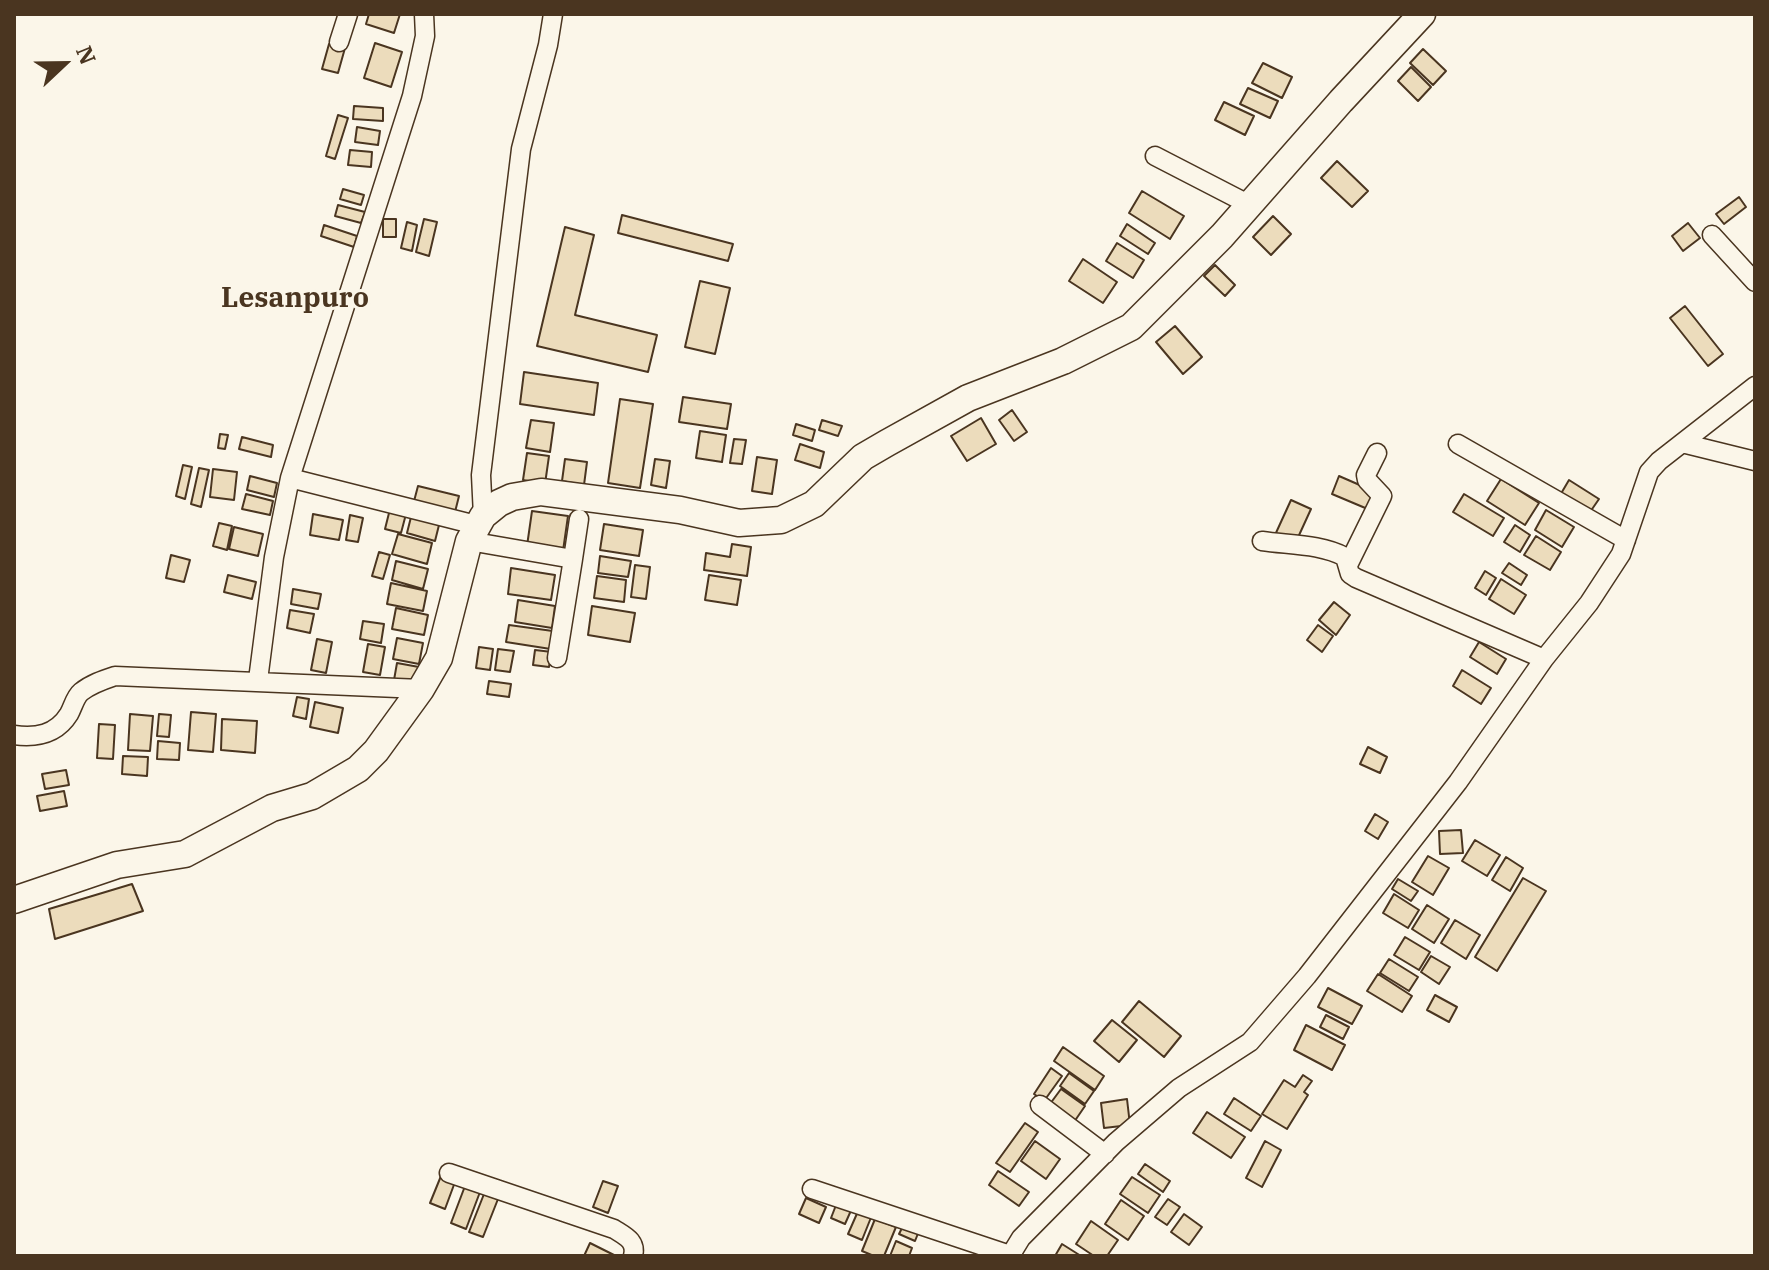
<!DOCTYPE html>
<style>
body{margin:0}
#map{position:relative;width:1769px;height:1270px;overflow:hidden;background:#fbf6e9;font-family:"IBM Plex Serif",serif}
canvas{display:block}
.frame{position:absolute;inset:0;border:16px solid #4a3520;pointer-events:none}
.north{position:absolute;left:24px;top:24px;width:80px;height:80px;-webkit-text-stroke:6px #fbf6e9;paint-order:stroke;rotate:68deg;font-size:22px;font-weight:700;line-height:32px;text-align:center;color:#4a3520}
.north::after{content:'';display:block;margin:auto;width:28px;height:36px;background:#4a3520;clip-path:polygon(50% 0,100% 100%,50% 72%,0 100%)}
</style>
<div id="map">
<canvas width="1769" height="1270"></canvas>
<div class="frame"></div>
<div class="north">N</div>
</div>
<script>
const context = document.querySelector('canvas').getContext('2d');
context.lineJoin = 'round';
function fillPath(path, color) {
  context.fillStyle = color;
  context.fill(path, 'evenodd');
}
function stroke(path, color, width, dash) {
  context.strokeStyle = color;
  context.lineWidth = width;
  context.lineCap = dash ? 'butt' : 'round';
  context.setLineDash(dash || []);
  context.stroke(path);
}
function drawText(font, color, halo, rows, align = 'center') {
  context.font = font + ' "IBM Plex Serif",serif';
  context.lineWidth = 6;
  context.setLineDash([]);
  context.textBaseline = 'middle';
  context.strokeStyle = halo;
  context.fillStyle = color;
  for (const [text, x, y, turn = 0] of rows) {
    context.save();
    context.translate(x, y);
    context.rotate((+turn || 0) * Math.PI / 180);
    context.textAlign = isNaN(turn) ? turn : align;
    if (halo) context.strokeText(text, 0, 0);
    context.fillText(text, 0, 0);
    context.restore();
  }
}
const building = new Path2D(`
 M369 14H400L394 33 366 24Z
 M375 43 402 52 391 87 364 78Z
 M329 44 345 48 338 73 322 69Z
 M1423 49 1446 71 1433 85 1410 63Z
 M1263 63 1292 77 1282 98 1252 83Z
 M1411 67 1431 87 1418 101 1398 81Z
 M1248 88 1278 101 1270 118 1240 104Z
 M1224 102 1254 116 1245 135 1215 120Z
 M354 106 383 108V121L353 119Z
 M338 115 348 118 335 159 326 156Z
 M357 127 380 131 378 145 355 142Z
 M350 150 372 152 371 167 348 165Z
 M1337 161 1368 191 1352 207 1321 178Z
 M343 189 364 195 361 205 340 199Z
 M1142 191 1184 216 1170 239 1129 213Z
 M1739 197 1746 207 1724 224 1716 214Z
 M338 205 365 212 361 223 335 216Z
 M622 215 733 244 728 261 618 233Z
 M1273 216 1291 234 1271 255 1253 237Z
 M383 219H396V237H383Z
 M424 219 437 222 429 256 416 252Z
 M407 222 417 225 412 251 401 248Z
 M1688 223 1700 238 1683 251 1672 236Z
 M1127 224 1155 243 1148 254 1120 236Z
 M324 225 357 236 354 247 321 236Z
 M565 227 594 235 575 315 657 335 648 372 537 346Z
 M1117 243 1144 260 1133 278 1106 261Z
 M1083 259 1117 282 1103 303 1069 281Z
 M1215 265 1235 285 1225 296 1204 276Z
 M700 281 730 288 715 354 685 347Z
 M1685 306 1723 354 1708 366 1670 318Z
 M1175 326 1202 357 1183 374 1156 342Z
 M524 372 598 383 594 415 520 404Z
 M683 397 731 404 727 429 679 422Z
 M620 399 653 404 640 488 608 483Z
 M1012 410 1027 432 1014 441 999 420Z
 M981 418 996 444 967 461 951 436Z
 M531 420 554 423 550 452 526 448Z
 M822 420 842 426 838 436 819 430Z
 M796 424 815 430 812 441 793 435Z
 M700 431 726 435 722 462 696 458Z
 M220 434 228 435 225 449 218 448Z
 M242 437 273 445 271 457 239 449Z
 M734 439 746 440 742 464 730 463Z
 M800 444 824 452 820 468 795 460Z
 M527 453 549 456 545 484 523 480Z
 M757 457 777 460 772 494 752 491Z
 M565 459 587 462 584 485 562 481Z
 M655 459 670 461 666 488 651 485Z
 M183 465 192 467 185 499 176 496Z
 M199 468 209 470 201 507 191 504Z
 M213 469 237 472 234 500 210 497Z
 M250 476 277 483 274 497 247 490Z
 M1339 476 1378 493 1370 510 1332 494Z
 M1501 479 1539 503 1525 525 1487 501Z
 M1569 480 1599 499 1588 515 1559 497Z
 M418 486 459 496 454 516 413 505Z
 M246 494 273 501 270 515 242 509Z
 M1464 494 1504 518 1493 536 1453 512Z
 M1291 500 1311 509 1295 544 1275 535Z
 M390 509 406 514 401 533 385 529Z
 M1546 510 1574 527 1562 547 1535 530Z
 M532 511 568 516 563 551 527 546Z
 M412 513 440 521 435 541 407 533Z
 M313 514 343 520 339 540 310 535Z
 M350 515 363 518 358 542 346 540Z
 M219 523 232 526 227 550 213 546Z
 M604 524 643 530 639 556 600 550Z
 M1515 525 1530 535 1520 552 1504 542Z
 M234 527 263 534 258 556 229 549Z
 M398 534 432 543 427 564 392 554Z
 M1536 536 1561 552 1550 570 1524 555Z
 M732 544 751 547 747 576 704 570 706 553 730 557Z
 M379 552 390 555 383 579 372 576Z
 M171 555 190 560 184 582 166 578Z
 M600 556 631 561 628 577 598 573Z
 M396 561 428 569 423 589 392 580Z
 M1509 563 1527 575 1521 585 1502 573Z
 M635 565 650 567 646 599 631 597Z
 M511 568 555 575 551 600 508 594Z
 M1485 571 1496 578 1486 595 1475 588Z
 M228 575 256 582 252 599 224 592Z
 M709 575 741 580 737 605 705 600Z
 M597 576 626 580 624 602 594 598Z
 M1501 579 1526 595 1514 614 1489 599Z
 M391 583 427 591 423 611 387 604Z
 M293 589 321 594 318 609 291 604Z
 M518 600 555 606 552 628 515 622Z
 M1334 602 1350 615 1336 635 1319 620Z
 M592 606 635 613 630 642 588 635Z
 M396 608 428 615 424 635 392 629Z
 M290 610 314 614 310 633 287 628Z
 M363 621 384 624 381 643 360 639Z
 M509 625 560 632 557 650 506 642Z
 M1318 625 1333 636 1322 652 1307 640Z
 M397 638 423 643 419 664 393 659Z
 M317 639 332 642 326 673 311 670Z
 M1479 642 1506 659 1497 674 1470 657Z
 M368 644 385 647 380 675 363 672Z
 M479 647 493 649 490 670 476 668Z
 M498 649 514 651 510 672 495 670Z
 M535 650 552 652 549 667 533 665Z
 M397 663 419 667 416 684 394 680Z
 M1462 670 1491 688 1481 704 1453 686Z
 M489 681 511 684 509 697 487 694Z
 M297 697 309 699 306 719 293 716Z
 M315 702 343 708 338 733 310 727Z
 M191 712 216 714 213 752 188 750Z
 M130 714 153 716 150 751 128 750Z
 M159 714 171 715 169 737 157 736Z
 M222 719 257 721 255 753 221 750Z
 M99 724 115 725 113 759 97 758Z
 M158 741 180 743 179 760 157 759Z
 M1368 747 1387 757 1380 773 1360 764Z
 M123 756 148 757 147 776 122 774Z
 M66 770 69 785 45 789 42 774Z
 M64 791 67 806 40 811 37 796Z
 M1375 814 1388 822 1378 839 1365 831Z
 M1461 830 1463 853 1440 854 1439 831Z
 M1475 840 1500 855 1487 876 1462 861Z
 M1428 856 1449 868 1433 895 1412 882Z
 M1506 857 1523 868 1510 891 1492 880Z
 M1523 878 1546 891 1497 971 1475 957Z
 M1398 879 1418 891 1411 901 1392 889Z
 M132 884 143 911 55 939 49 909Z
 M1394 894 1419 910 1408 928 1383 913Z
 M1427 905 1449 919 1434 943 1412 929Z
 M1455 920 1480 935 1466 959 1441 943Z
 M1405 937 1430 952 1419 970 1394 955Z
 M1431 956 1450 967 1439 984 1421 972Z
 M1389 959 1418 977 1409 991 1380 973Z
 M1378 974 1412 996 1402 1012 1367 991Z
 M1328 988 1362 1006 1352 1024 1318 1007Z
 M1435 995 1457 1007 1449 1022 1427 1010Z
 M1139 1001 1181 1036 1164 1057 1122 1022Z
 M1326 1015 1349 1027 1343 1039 1320 1027Z
 M1112 1020 1137 1040 1119 1062 1094 1041Z
 M1306 1025 1345 1045 1332 1070 1294 1050Z
 M1063 1047 1104 1076 1095 1090 1054 1061Z
 M1051 1068 1062 1076 1044 1101 1034 1094Z
 M1069 1073 1094 1091 1085 1104 1060 1086Z
 M1303 1075 1312 1081 1304 1092 1308 1095 1287 1129 1262 1114 1284 1080 1295 1087Z
 M1061 1089 1085 1106 1072 1125 1047 1108Z
 M1234 1098 1261 1116 1251 1131 1224 1114Z
 M1127 1099 1130 1125 1104 1128 1101 1103Z
 M1207 1112 1245 1137 1231 1158 1193 1133Z
 M1025 1123 1038 1132 1010 1172 996 1163Z
 M1035 1141 1060 1159 1046 1179 1021 1161Z
 M1265 1141 1281 1150 1262 1187 1246 1178Z
 M1145 1164 1170 1181 1163 1192 1138 1174Z
 M998 1171 1029 1192 1019 1206 989 1185Z
 M441 1176 455 1182 445 1209 430 1203Z
 M1132 1177 1160 1195 1148 1213 1120 1194Z
 M603 1181 618 1186 608 1213 593 1207Z
 M465 1186 480 1192 466 1229 451 1223Z
 M484 1194 498 1199 483 1237 469 1232Z
 M806 1198 826 1207 819 1223 799 1214Z
 M1168 1199 1180 1207 1167 1225 1155 1217Z
 M838 1200 853 1206 845 1224 831 1218Z
 M1121 1200 1144 1216 1128 1240 1105 1224Z
 M859 1209 872 1215 862 1240 848 1234Z
 M1184 1214 1202 1227 1189 1245 1171 1232Z
 M875 1219 896 1227 884 1256H874L862 1251Z
 M1091 1221 1118 1240 1107 1256H1094L1076 1244Z
 M904 1224 919 1231 915 1241 899 1234Z
 M896 1241 912 1248 909 1256H890Z
 M590 1243 616 1256H584Z
 M1062 1244 1081 1256H1055Z`);
const street = new Path2D(`
 M339 42 348 14
 M1155 156 1250 205
 M1712 235 1755 282
 M1682 443 1755 461
 M1458 444 1626 540
 M290 478 476 525
 M483 516 481 475 521 149 548 45 553 14
 M469 541 573 559 557 658
 M1262 541C1289 545 1321 544 1345 557L1350 574 1356 578 1544 659
 M573 559 579 519
 M1348 565 1382 496 1367 480 1366 475 1377 453
 M258 680 274 557 290 478 412 96 425 36 424 14
 M14 735C36 738 56 735 69 714 73 707 75 697 81 692 91 684 103 680 115 676L421 689
 M1040 1105 1105 1154
 M449 1173 614 1229C625 1236 637 1241 633 1256
 M812 1189 1010 1255
 M1010 1256 1021 1238 1116 1142 1179 1088 1250 1042 1307 976 1458 782 1544 659 1589 603 1621 554 1649 472 1659 461 1755 386`);
const secondary = new Path2D(`
 M14 900 117 865 185 854 272 808 312 796 358 769 376 751 421 689 439 658 469 541 483 516 499 503 512 497 541 492 680 510 739 523 781 520 814 504 863 457 887 443 968 398 1063 361 1131 327 1222 236 1341 101 1422 14`);
const districtNames = [
 ["Lesanpuro",295,299]
];
fillPath(building, '#ecdcbc');
stroke(building, '#4a3520', 2);
stroke(street, '#4a3520', 21);
stroke(secondary, '#4a3520', 29);
stroke(street, '#fbf6e9', 18);
stroke(secondary, '#fbf6e9', 26);
drawText('bold 28px', '#4a3520', '#fbf6e9', districtNames);
</script>
